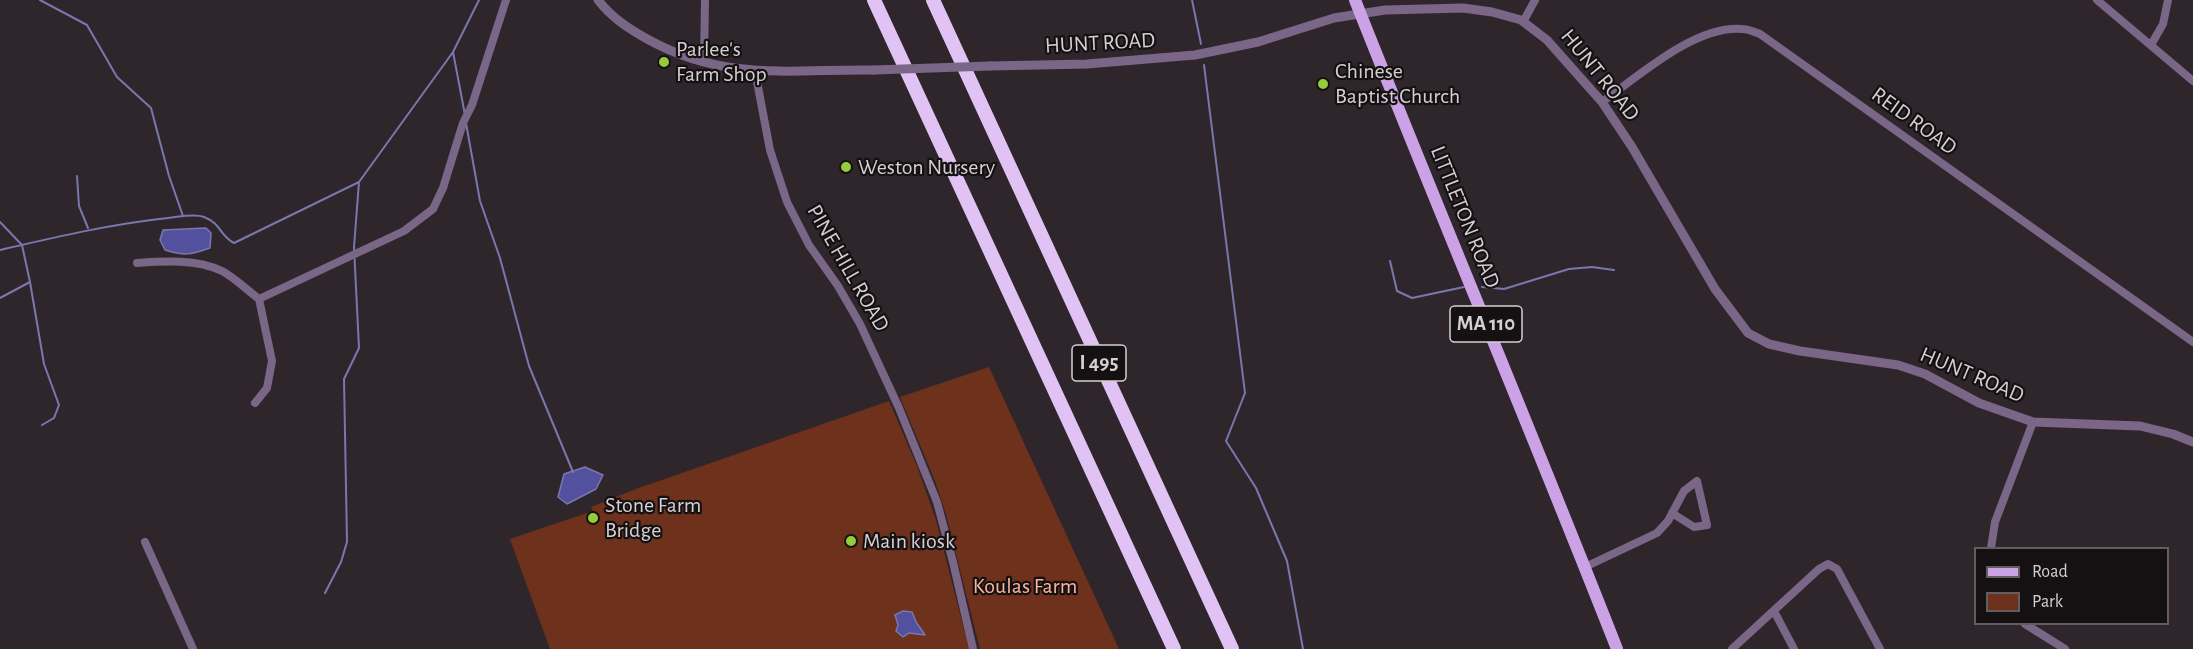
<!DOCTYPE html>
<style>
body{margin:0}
#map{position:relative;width:2193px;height:649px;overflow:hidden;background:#2f262c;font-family:"Alegreya Sans",sans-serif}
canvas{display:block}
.legend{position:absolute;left:1974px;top:547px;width:195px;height:78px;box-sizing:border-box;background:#151113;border:2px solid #625d5f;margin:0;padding:8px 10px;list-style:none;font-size:18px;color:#d5cfd2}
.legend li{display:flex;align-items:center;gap:12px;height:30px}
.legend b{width:30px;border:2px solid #625d5f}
</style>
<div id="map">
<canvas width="2193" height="649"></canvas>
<ul class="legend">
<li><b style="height:8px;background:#cba2e6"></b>Road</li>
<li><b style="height:16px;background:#6e311b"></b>Park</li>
</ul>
</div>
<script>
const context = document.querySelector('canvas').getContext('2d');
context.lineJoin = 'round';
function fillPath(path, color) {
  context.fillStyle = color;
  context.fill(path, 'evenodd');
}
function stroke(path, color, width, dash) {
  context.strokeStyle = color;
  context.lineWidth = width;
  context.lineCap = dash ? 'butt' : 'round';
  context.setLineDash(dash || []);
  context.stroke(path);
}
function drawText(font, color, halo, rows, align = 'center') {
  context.font = font + ' "Alegreya Sans",sans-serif';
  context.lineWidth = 4.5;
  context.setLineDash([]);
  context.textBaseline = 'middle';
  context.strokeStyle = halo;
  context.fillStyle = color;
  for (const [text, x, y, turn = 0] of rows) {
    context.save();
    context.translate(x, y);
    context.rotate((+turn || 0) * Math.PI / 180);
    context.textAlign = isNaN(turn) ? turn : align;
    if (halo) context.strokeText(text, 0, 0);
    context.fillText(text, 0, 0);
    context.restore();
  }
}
const green = new Path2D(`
 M989 367 1119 649H980L946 514 935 481 900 397Z
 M889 401 917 466 936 520 969 649H550L510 539 593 511 591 507 636 489Z`);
const water = new Path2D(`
 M206 228 211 233 210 248C190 255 185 256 165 250L160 240 163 230Z
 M585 467 603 475 596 489 567 504 558 497 564 474Z
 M903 611 912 612 916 622 925 635 909 633 903 637 896 631 898 625 895 615Z`);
const stream = new Path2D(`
 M40 0 87 25 117 77 151 108 169 176 183 216
 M1192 0 1201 44
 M453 52 465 115
 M1204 65 1245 393 1226 441 1256 488 1287 561 1303 649
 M466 123 480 201 500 258 529 366 573 472
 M77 176 79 206 88 228
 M0 222 22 245 30 282 0 298
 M0 250C56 237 111 224 168 218 179 217 194 213 204 217 222 224 219 235 234 243L359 182 453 52 479 0
 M1390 261 1397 291 1412 298 1464 287
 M30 282 44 364 59 405 54 418 42 425
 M1482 287 1504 289 1569 269 1592 267 1614 270
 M325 593 341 562 347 542 344 379 359 348 354 247 359 182`);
const minor = new Path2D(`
 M2097 0 2193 81
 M1523 22 1535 0
 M2151 45 2163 24 2168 0
 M704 62 705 0
 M755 71 770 150 787 202 809 245 838 286 860 324 899 408 937 502 953 562 973 649
 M1602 102C1639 76 1695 25 1742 29 1748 29 1755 32 1760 34L2193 342
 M137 263C164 261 197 259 222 271 235 278 247 290 259 299
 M255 403 267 388 272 361 259 299 404 231 433 209 443 188 463 123 472 105 506 0
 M145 542 193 649
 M1991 548 1995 522 2033 422
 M1585 567 1657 533 1668 521 1684 491 1697 481 1707 525 1694 527 1672 513
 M1774 611 1794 649
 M2025 624 2065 649
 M1732 649 1819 569 1828 564 1837 569 1880 649`);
const tertiary = new Path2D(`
 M598 0C612 18 629 29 649 40 726 82 790 69 874 70
 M990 66 1087 64 1195 55 1258 42 1334 18 1385 10 1463 8 1492 12 1521 20 1547 40 1602 102 1632 147 1715 289 1748 333 1769 344 1800 351 1898 365 1925 374 1979 403 2033 422 2140 426 2173 434 2193 442`);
const primary = new Path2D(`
 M1355 0C1441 217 1532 432 1617 649`);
const motorway = new Path2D(`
 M874 0 1174 649
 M933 0 1232 649`);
const tertiaryBridge = new Path2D(`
 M874 70 990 66`);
const markers = [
 [664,62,6,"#96cc39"],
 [1323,84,6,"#96cc39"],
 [846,167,6,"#96cc39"],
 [593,518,6,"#96cc39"],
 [851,541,6,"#96cc39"]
];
const shields = [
 [1486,324,72],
 [1099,363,54]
];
const shieldNames = [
 ["MA 110",1486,324],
 ["I 495",1099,363]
];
const streetNames = [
 ["HUNT ROAD",1100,43,-3],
 ["HUNT ROAD",1600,75,51],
 ["REID ROAD",1914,121,36],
 ["LITTLETON ROAD",1465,217,68],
 ["PINE HILL ROAD",848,268,60],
 ["HUNT ROAD",1972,375,23]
];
const poiNames = [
 ["Parlee's",676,49],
 ["Farm Shop",676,74],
 ["Chinese",1335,71],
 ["Baptist Church",1335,96],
 ["Weston Nursery",858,167],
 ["Stone Farm",605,505],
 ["Bridge",605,530],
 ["Main kiosk",863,541]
];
const parkNames = [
 ["Koulas Farm",1025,586]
];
fillPath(green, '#6e311b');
fillPath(water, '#53519e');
stroke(water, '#7a77ae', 1.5);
stroke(stream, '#7a77ae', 2);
stroke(minor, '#7a6687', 8);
stroke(tertiary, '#7a6687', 9);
stroke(primary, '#cba2e6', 12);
stroke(motorway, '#e0c3f4', 14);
stroke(tertiaryBridge, '#7a6687', 9);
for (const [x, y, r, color] of markers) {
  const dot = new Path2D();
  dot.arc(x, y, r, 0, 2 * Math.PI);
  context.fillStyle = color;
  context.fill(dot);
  stroke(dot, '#151113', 2);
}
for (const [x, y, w] of shields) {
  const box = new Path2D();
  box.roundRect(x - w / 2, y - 18, w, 36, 4.5);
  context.fillStyle = '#151113';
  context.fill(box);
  stroke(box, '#d5cfd2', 1.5);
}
drawText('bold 21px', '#d5cfd2', null, shieldNames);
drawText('22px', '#d5cfd2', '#151113', streetNames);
drawText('22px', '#d5cfd2', '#151113', poiNames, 'left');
drawText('22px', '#fcb49b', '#151113', parkNames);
</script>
